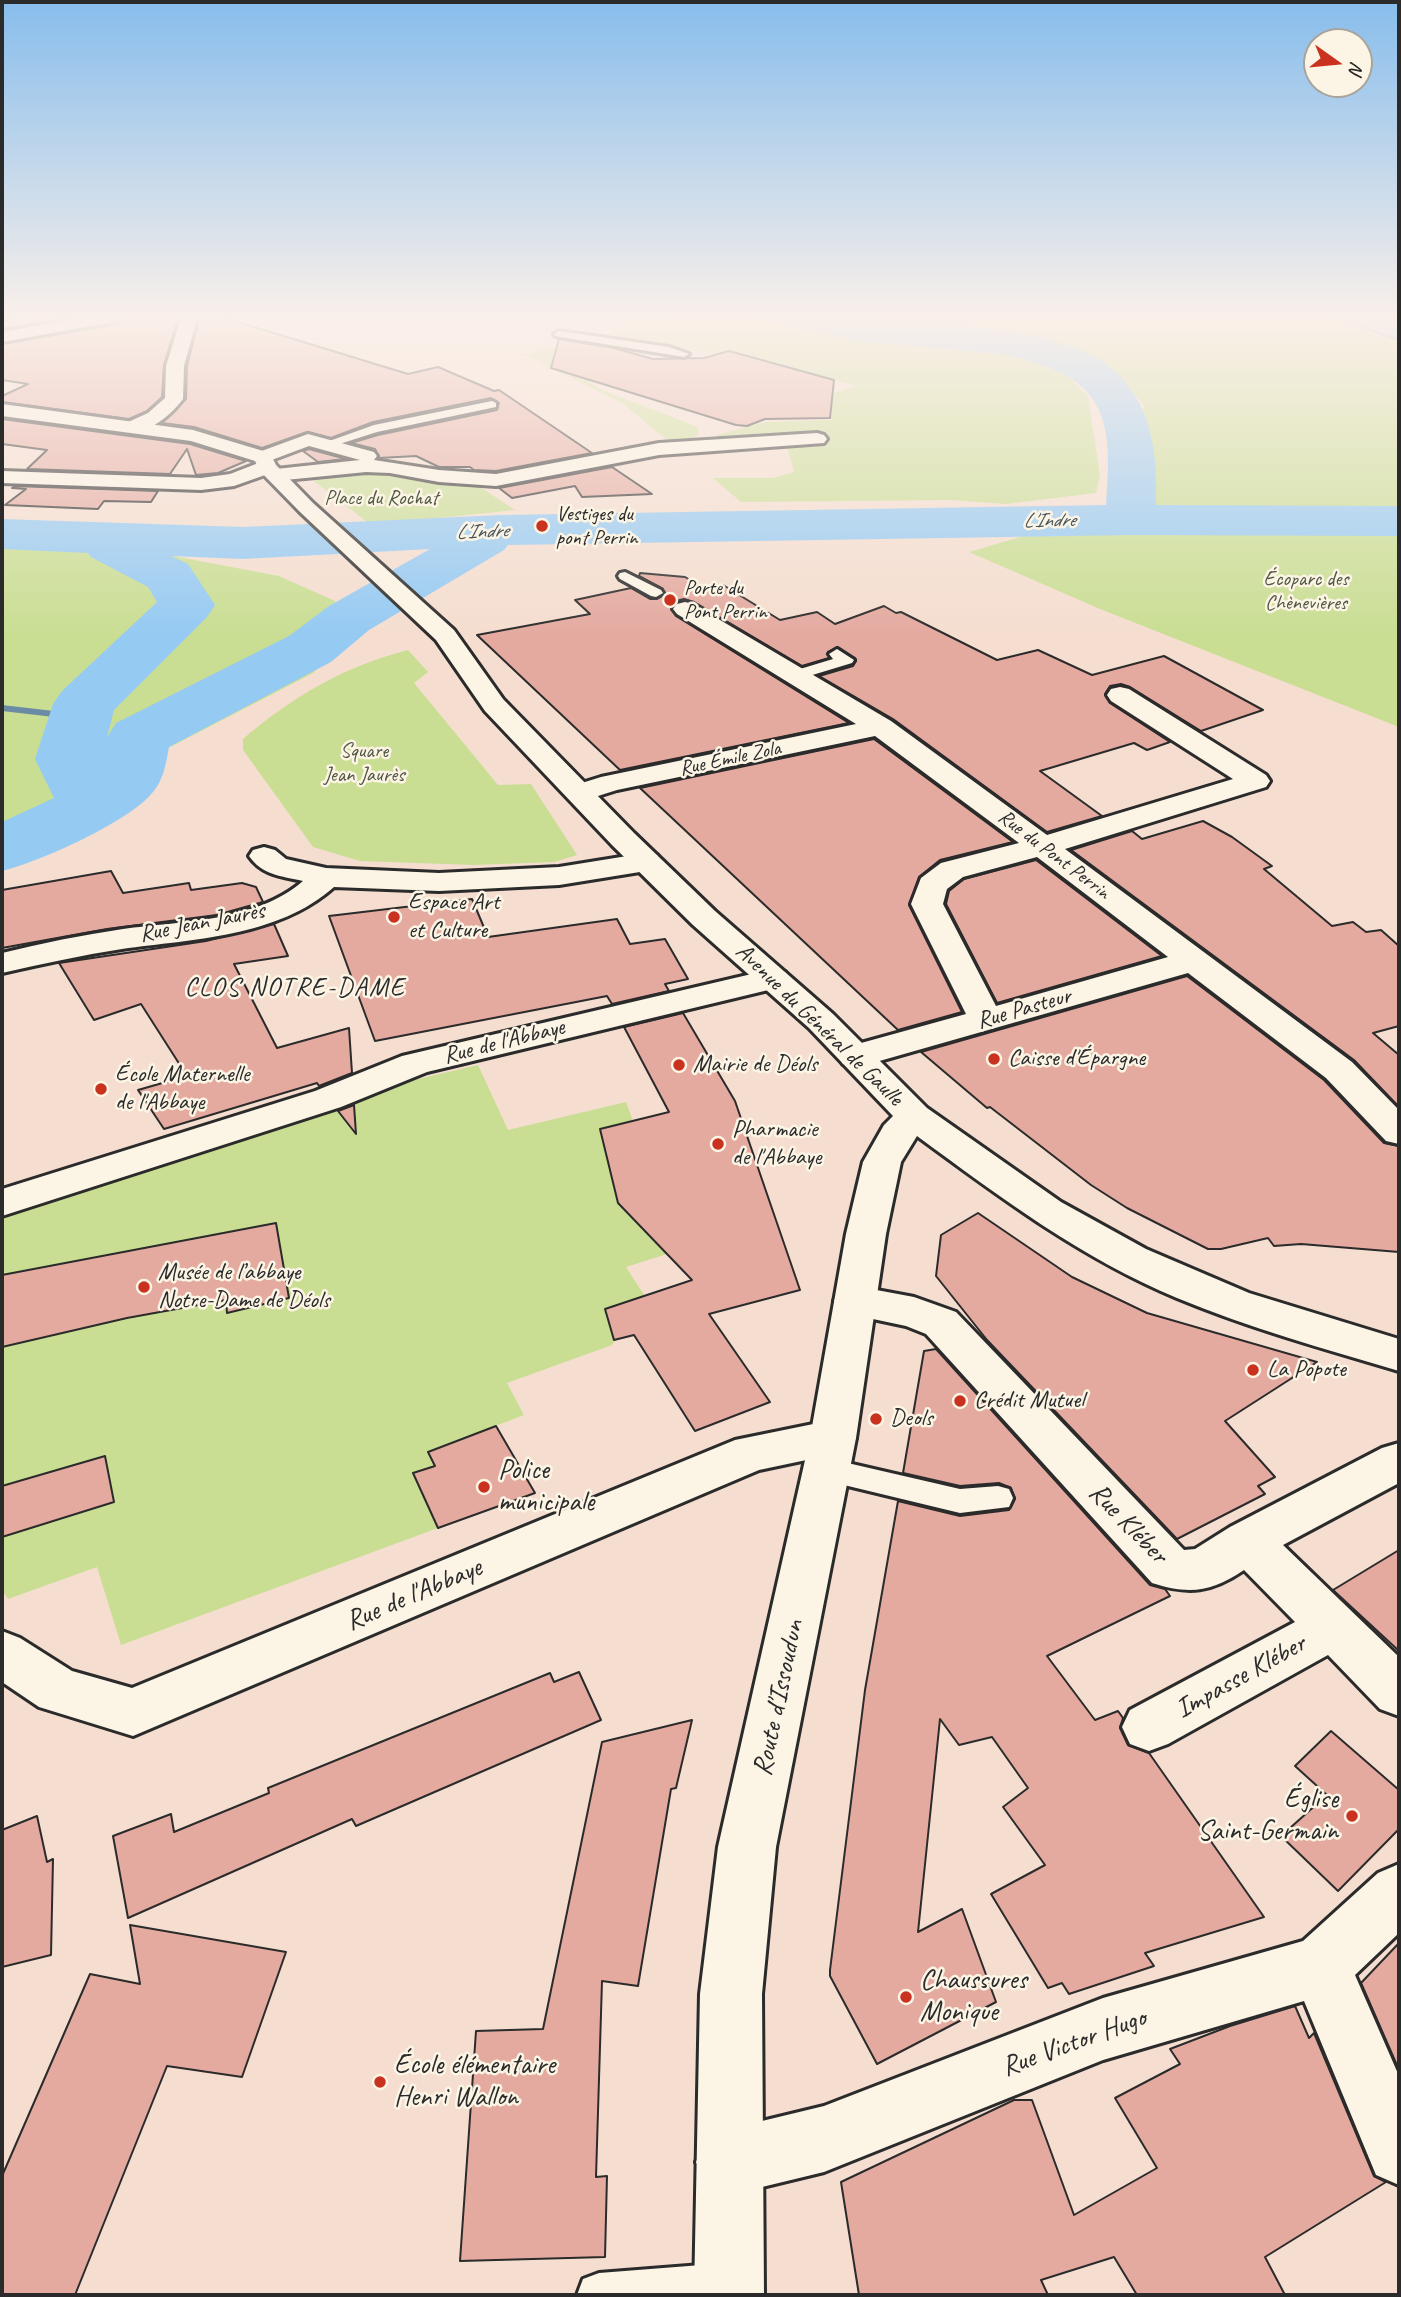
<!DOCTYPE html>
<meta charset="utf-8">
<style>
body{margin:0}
#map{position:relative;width:1401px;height:2297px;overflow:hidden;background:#f5ded0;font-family:Caveat,sans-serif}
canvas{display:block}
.frame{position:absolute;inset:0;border:4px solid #2b2b2b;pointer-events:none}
.north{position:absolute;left:1303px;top:28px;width:70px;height:70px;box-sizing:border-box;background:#fcf5e5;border:2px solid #a8a49b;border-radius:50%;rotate:105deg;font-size:19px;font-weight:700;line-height:28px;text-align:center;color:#2b2b2b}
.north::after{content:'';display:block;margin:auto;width:24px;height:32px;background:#c8321e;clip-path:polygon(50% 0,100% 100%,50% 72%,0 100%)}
</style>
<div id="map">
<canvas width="1401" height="2297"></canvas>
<div class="frame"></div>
<div class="north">N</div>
</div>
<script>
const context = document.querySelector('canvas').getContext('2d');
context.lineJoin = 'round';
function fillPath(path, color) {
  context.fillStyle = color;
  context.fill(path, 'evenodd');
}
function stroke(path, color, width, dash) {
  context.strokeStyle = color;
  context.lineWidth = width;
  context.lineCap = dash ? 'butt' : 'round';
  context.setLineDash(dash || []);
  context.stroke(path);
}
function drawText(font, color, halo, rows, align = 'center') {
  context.font = font + ' Caveat,sans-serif';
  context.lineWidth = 5;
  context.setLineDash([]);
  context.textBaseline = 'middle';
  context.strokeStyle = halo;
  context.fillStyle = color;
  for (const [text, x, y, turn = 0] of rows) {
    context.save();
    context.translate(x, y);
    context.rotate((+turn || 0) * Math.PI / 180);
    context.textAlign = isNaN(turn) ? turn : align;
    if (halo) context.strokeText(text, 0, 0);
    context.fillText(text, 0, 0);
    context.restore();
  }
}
const green = new Path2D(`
 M682 315H745L802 327 1008 350 1046 360 1071 379 1088 397 1100 475 1096 493 1006 504 951 500 741 502 713 478H773L794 472 788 450 781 438 720 441 717 435 765 422 831 420 832 394 855 386 729 351C704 358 682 346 657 344 637 342 615 345 596 336Z
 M819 315H1399V727L1100 609 969 552 1150 499C1123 476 1137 436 1144 406 1115 364 1066 343 1017 335 995 332 973 335 952 333 907 329 863 322 819 315Z
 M570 343 590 368V383L600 389 698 427 699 432 690 445H673L622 403 523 354Z
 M383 472 474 483 515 510 371 525 314 481 331 473Z
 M2 523 138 526 131 548 279 576 335 601 341 646 313 673 2 834Z
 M408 650 428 672 414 683 498 785 531 784 577 855 554 862 474 865 360 861 313 847 243 750V739C292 697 345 666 408 650Z
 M478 1065 508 1130 626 1102 633 1121 600 1130 618 1202 667 1254 626 1267 659 1318 621 1331 612 1345 507 1383 524 1415 428 1452 434 1466 413 1474 438 1528 121 1645 97 1567 8 1599 2 1590V1216L37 1200 373 1096 401 1083Z`);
const water = new Path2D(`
 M1328 315H1399V340Z`);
const stream = new Path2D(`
 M2 705 80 714 85 717 80 720 2 711Z`);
const river = new Path2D(`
 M770 315C811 313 851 317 892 320 953 324 1076 328 1120 376 1154 412 1157 458 1156 505L1399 506V536L1130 535 508 545 504 550 369 630 331 662 169 747C166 763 164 779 153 792 129 822 39 862 2 871V822L54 798 35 759 53 704 62 691 157 602 148 587 91 557 88 553 2 549V519L243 527 501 515 1106 505C1114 412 1103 377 1007 355L853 340 776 323ZM430 549 329 606 289 636 116 723 107 737 114 710 207 617 215 605 188 564 171 556 243 559Z`);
const building = new Path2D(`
 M33 315H86L2 329V322Z
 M134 315H179L164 365 162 397 147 411 129 419 2 402V396L28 384 2 380V344L124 323Z
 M200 315H215L408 374 438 367 494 391 499 390 592 453 496 471 474 470 470 467H439L416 456 379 458 375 449 351 443 378 435 497 410 499 403 491 398 373 422 331 438 307 432 262 448 194 427 162 423 186 399 187 366Z
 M559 339 614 348 653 359 704 358 729 351 834 380 830 418 765 419 747 426 736 425 551 368Z
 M2 419 190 444 246 461 218 473 196 475 187 449 170 474 27 469 47 450 2 444Z
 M309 449 346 459 318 462 303 451Z
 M612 467 652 494 582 497 575 486 512 498 499 488Z
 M15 486 158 491 151 502 104 501 98 509 5 505 26 489 12 488Z
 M640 573 685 577 706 589 723 585 780 620 817 612 835 624 884 606 896 613 901 612 997 660 1038 650 1092 675 1164 656 1263 710 1201 731 1130 687 1121 684 1110 686 1105 694 1110 703 1170 742 1147 750 1134 743 1040 771 1102 816 1047 832 893 719 819 676 853 666 856 661 855 658 838 647 828 652 829 658 802 666 694 602 684 599 676 601 671 607 676 616 849 723 620 770 477 635 590 614 575 600 631 588 650 599H657L664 595 663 589 639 576Z
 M874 739 1013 842 940 860 919 877 909 905 962 1012 898 1030 640 788Z
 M1203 821 1232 837 1272 866 1264 869 1332 926 1353 922 1366 932 1381 930 1399 946V1026L1373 1033 1399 1055V1107L1354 1060 1071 850 1132 831 1142 839Z
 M1036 860 1162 956 997 1003 946 904 949 891 964 879Z
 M111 871 123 893 189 883 191 890 242 883 256 887 263 902 217 915 107 929 2 948V890Z
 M472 899 488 937 617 919 630 944 665 939 688 979 665 984 669 991 612 1004 607 996 375 1041 329 916Z
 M274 924 288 956 234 964 277 1048 349 1028 352 1073 319 1086 317 1083 164 1129 138 1090 187 1076 141 1004 94 1020 59 963 206 941Z
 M1187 976 1324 1080 1384 1143 1399 1146V1252L1301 1244 1274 1246 1268 1238 1221 1249H1208L1127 1208 1091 1185 990 1107 987 1108 921 1052Z
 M683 1013 735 1101 800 1290 709 1314 770 1402 695 1431 634 1335 614 1340 605 1309 692 1280 618 1203 600 1129 669 1112 624 1027Z
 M354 1105 356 1134 338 1111Z
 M978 1213 1072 1277 1147 1313 1317 1362 1225 1421 1275 1477 1258 1486 1265 1494 1177 1539 987 1340 936 1276 941 1235Z
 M276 1223 289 1298 227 1313 226 1300 127 1318 2 1347V1275Z
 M936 1349 1150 1585 1165 1589 1170 1596 1047 1656 1095 1720 1118 1711 1123 1718 1120 1728 1128 1745 1149 1753 1264 1917 1145 1953 1154 1966 1069 1994 1062 1983 1048 1988 991 1894 1045 1865 1003 1807 1028 1788 992 1737 959 1745 940 1719 918 1932 962 1909 996 2002 877 2064 830 1976V1970L865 1690 898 1501 960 1516 1009 1510 1015 1499 1011 1488 999 1483 960 1486 903 1473 924 1351Z
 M496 1426 535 1493 438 1528 413 1473 435 1466 428 1452Z
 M105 1456 114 1502 2 1537V1486Z
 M1399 1550V1651L1333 1590Z
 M579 1672 601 1720 356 1826 352 1819 128 1918 113 1836 171 1814 174 1832 269 1793 268 1788 550 1673 554 1682Z
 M692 1720 676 1788 671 1789 638 1986 602 1981 596 2177 607 2176 605 2257 460 2261 476 2031 543 2029 602 1742Z
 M1331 1731 1399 1790V1829L1338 1891 1281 1836 1327 1795 1295 1766Z
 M37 1816 47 1862 53 1859 51 1955 2 1967V1830Z
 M130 1925 286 1952 242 2077 167 2066 75 2295H2V2176L90 1974 140 1984Z
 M1399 1943V2070L1361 1983Z
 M1295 2006 1309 2038 1314 2033 1374 2176 1386 2182 1265 2257 1285 2295H1137L1114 2257 1041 2280 1048 2295H859L841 2182 1014 2100H1032L1074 2215 1157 2168 1115 2098 1180 2064 1170 2049 1230 2026Z`);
const service = new Path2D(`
 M559 331 669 347 689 354 684 357 555 336 554 334Z
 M492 401 496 403V407L377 432 327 448 321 444 374 425Z
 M625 572 661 590 663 593 656 597 651 596 620 579 618 576 620 573Z
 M837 649 854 660 852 663 796 680 788 675 790 672 833 659 829 654Z
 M826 1458 960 1489 998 1486 1009 1489 1013 1498 1009 1507 960 1513 815 1478 811 1470 815 1462Z
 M727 2263 743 2269 749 2285 745 2295H577L583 2279 599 2273Z`);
const minor = new Path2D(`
 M99 315H132L124 320 2 342V332Z
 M182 315H198L184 366 183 399C171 415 147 436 126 431L123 427 126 423 148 413 165 398 166 366Z
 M817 433 824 435 827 439 824 443 659 455 496 486 439 482 390 473 366 472 275 481 268 479 265 475 234 486 201 490 2 483V471L201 478 230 474 261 462 253 457 256 453 308 434 374 452 377 456 374 460 439 470 496 474 659 443ZM309 446 360 460 276 469 274 463 269 461Z
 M685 602 693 604 891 721 1047 835 1233 779 1111 701 1107 695 1111 689 1120 687 1129 689 1266 775 1270 781 1266 787 1065 849 1352 1062 1399 1110V1144L1386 1141 1326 1078 1188 973 869 1064 856 1067 843 1064 838 1056 843 1048 966 1014 911 904 921 878 941 863 1019 843 875 736 617 790 579 802 569 799 565 793 569 787 601 777 856 724 677 614 673 609 677 604ZM1037 857 1168 957 996 1006 943 904 947 889 963 877Z
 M264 847 275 850 286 859 326 868 439 873 559 867 646 853 657 855 661 862 657 869 646 871 559 885 439 891 334 887C278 937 193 939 122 949 82 955 42 964 2 973V953C42 943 82 935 123 929 181 921 256 922 303 881 281 876 262 875 249 856L253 850Z
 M773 969 785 972 790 979 785 986 427 1072 341 1107 2 1216V1189L315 1091 402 1056Z
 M855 1286 914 1297 956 1312 1184 1550 1195 1549 1230 1527 1382 1448 1399 1443V1483L1283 1545 1399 1657V1716L1380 1709 1328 1655 1168 1744 1149 1751 1130 1744 1122 1727 1130 1710 1295 1622 1244 1570C1212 1592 1189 1595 1152 1583L926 1334 906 1326 840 1312 834 1301 840 1290Z
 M833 1420 849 1425 856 1438 849 1451 759 1470 133 1736 39 1707 2 1682V1631L20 1638 72 1671 132 1688 735 1440Z
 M1399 1864V1933L1355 1975 1399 2076V2185L1376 2175 1304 2001 1103 2060 824 2172 729 2195 706 2185 696 2162 706 2139 729 2129 824 2106 1103 1998 1303 1941 1378 1873Z`);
const secondary = new Path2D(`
 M2 404 193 430 270 453 276 465 313 503 454 630 503 699 634 833 715 911 833 1014 927 1108 1061 1202 1146 1249 1249 1293 1399 1339V1371C1325 1349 1249 1328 1177 1298 1081 1258 1000 1197 917 1136L901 1162 886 1234 856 1438 776 1847 762 1994 764 2295H694L700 1994 718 1847 810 1438 846 1234 863 1162 884 1125 893 1116 809 1028 693 925 612 845 485 711 436 640 299 511 260 471 255 461 191 441 2 416Z`);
const markers = [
 [542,526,7,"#c8321e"],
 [670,600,7,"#c8321e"],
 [394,917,7,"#c8321e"],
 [994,1059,7,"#c8321e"],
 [679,1065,7,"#c8321e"],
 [101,1089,7,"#c8321e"],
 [718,1144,7,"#c8321e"],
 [144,1287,7,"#c8321e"],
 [1253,1370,7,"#c8321e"],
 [960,1401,7,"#c8321e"],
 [876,1419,7,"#c8321e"],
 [484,1487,7,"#c8321e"],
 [1352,1816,7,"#c8321e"],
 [906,1997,7,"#c8321e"],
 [380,2082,7,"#c8321e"]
];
const farParknames = [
 ["Place du Rochat",381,498],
 ["Écoparc des",1306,579],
 ["Chènevières",1306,603],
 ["Square",364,751],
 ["Jean Jaurès",364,775]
];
const farPoinames = [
 ["Vestiges du",556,514],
 ["pont Perrin",556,538],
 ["Porte du",684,588],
 ["Pont Perrin",684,612]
];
const farWaternames = [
 ["L'Indre",1049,521,-1],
 ["L'Indre",482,532,-2]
];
const farStreetnames = [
 ["Rue Émile Zola",730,759,-12],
 ["Rue du Pont Perrin",1054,855,37]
];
const poiNames = [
 ["Espace Art",408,903],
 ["et Culture",408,931],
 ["Caisse d'Épargne",1008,1059],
 ["Mairie de Déols",693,1065],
 ["École Maternelle",115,1075],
 ["de l'Abbaye",115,1103],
 ["Pharmacie",732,1130],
 ["de l'Abbaye",732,1158],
 ["Musée de l’abbaye",158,1273],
 ["Notre-Dame de Déols",158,1301],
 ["La Popote",1267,1370],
 ["Crédit Mutuel",974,1401],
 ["Deols",890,1419]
];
const streetNames = [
 ["Rue Jean Jaurès",202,923,-11],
 ["Rue Pasteur",1024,1009,-16],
 ["Avenue du Général de Gaulle",819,1025,44],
 ["Rue de l'Abbaye",504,1042,-14]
];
const neighbourhoodNames = [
 ["CLOS NOTRE-DAME",295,988]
];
const nearPoinames = [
 ["Police",498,1471],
 ["municipale",498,1503],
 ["Église",1338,1800,"right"],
 ["Saint-Germain",1338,1832,"right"],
 ["Chaussures",920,1981],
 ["Monique",920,2013],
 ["École élémentaire",394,2066],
 ["Henri Wallon",394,2098]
];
const nearStreetnames = [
 ["Rue Kléber",1128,1524,46],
 ["Rue de l'Abbaye",414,1595,-23],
 ["Impasse Kléber",1241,1677,-29],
 ["Route d'Issoudun",779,1698,-78],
 ["Rue Victor Hugo",1074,2043,-20]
];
fillPath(green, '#c9de93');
fillPath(water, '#95caf3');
stroke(water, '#6b8aa3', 2);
fillPath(stream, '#6b8aa3');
fillPath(river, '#95caf3');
fillPath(building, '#e4aaa0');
stroke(building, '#2b2b2b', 2);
stroke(service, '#2b2b2b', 6);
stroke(minor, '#2b2b2b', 6);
stroke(secondary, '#2b2b2b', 6);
fillPath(service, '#fcf5e5');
fillPath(minor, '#fcf5e5');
fillPath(secondary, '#fcf5e5');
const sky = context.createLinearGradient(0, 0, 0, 636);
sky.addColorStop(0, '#87bdec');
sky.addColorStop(0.5, '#faf0ea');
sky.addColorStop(1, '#faf0ea00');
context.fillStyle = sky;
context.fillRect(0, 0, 1401, 636);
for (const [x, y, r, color] of markers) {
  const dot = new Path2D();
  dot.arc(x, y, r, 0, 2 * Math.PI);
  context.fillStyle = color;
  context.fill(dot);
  stroke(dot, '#fcf5e5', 2.5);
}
drawText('21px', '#525845', '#fcf5e5', farParknames);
drawText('21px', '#2b2b2b', '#fcf5e5', farPoinames, 'left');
drawText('italic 21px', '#46535d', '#fcf5e5', farWaternames);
drawText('21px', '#2b2b2b', '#fcf5e5', farStreetnames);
drawText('24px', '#2b2b2b', '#fcf5e5', poiNames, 'left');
drawText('24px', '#2b2b2b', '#fcf5e5', streetNames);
context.letterSpacing = '2px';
drawText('26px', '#2b2b2b', '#fcf5e5', neighbourhoodNames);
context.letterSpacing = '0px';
drawText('28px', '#2b2b2b', '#fcf5e5', nearPoinames, 'left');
drawText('28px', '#2b2b2b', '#fcf5e5', nearStreetnames);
</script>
